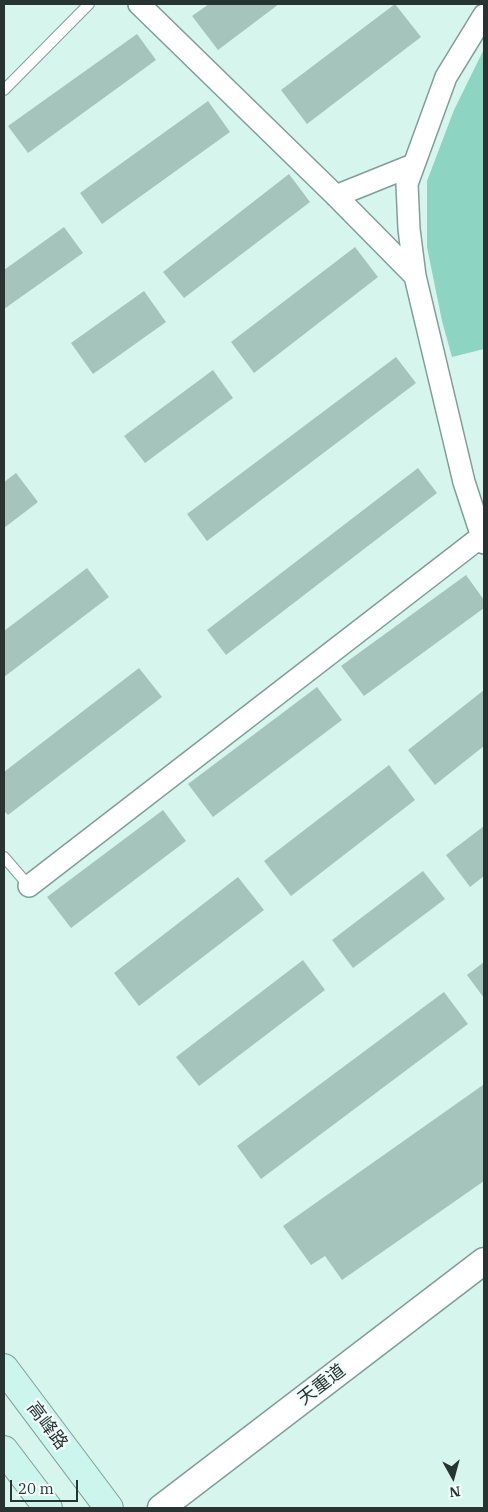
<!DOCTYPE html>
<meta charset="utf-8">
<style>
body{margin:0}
#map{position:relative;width:488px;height:1512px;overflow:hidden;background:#d6f6ed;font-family:"IBM Plex Serif",serif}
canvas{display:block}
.frame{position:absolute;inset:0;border:5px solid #273431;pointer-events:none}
.north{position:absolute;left:428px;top:1452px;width:50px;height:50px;-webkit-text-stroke:4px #f1fefb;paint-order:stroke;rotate:173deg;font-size:14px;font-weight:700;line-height:20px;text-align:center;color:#273431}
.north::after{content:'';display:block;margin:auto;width:18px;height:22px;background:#273431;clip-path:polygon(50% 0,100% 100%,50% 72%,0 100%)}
.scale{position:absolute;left:10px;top:1480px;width:68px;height:22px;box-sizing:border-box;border:2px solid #273431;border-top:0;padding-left:6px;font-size:15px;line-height:18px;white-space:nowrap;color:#273431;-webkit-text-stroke:4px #f1fefb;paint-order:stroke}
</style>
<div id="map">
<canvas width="488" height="1512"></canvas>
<div class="frame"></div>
<div class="north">N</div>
<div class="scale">20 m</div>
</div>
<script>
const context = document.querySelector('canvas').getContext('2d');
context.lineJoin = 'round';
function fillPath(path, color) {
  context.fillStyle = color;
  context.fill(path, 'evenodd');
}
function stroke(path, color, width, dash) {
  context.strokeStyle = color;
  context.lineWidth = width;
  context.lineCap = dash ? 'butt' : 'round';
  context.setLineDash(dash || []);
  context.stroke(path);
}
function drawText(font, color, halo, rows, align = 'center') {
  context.font = font + ' "IBM Plex Serif","Noto Sans SC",serif';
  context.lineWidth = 5;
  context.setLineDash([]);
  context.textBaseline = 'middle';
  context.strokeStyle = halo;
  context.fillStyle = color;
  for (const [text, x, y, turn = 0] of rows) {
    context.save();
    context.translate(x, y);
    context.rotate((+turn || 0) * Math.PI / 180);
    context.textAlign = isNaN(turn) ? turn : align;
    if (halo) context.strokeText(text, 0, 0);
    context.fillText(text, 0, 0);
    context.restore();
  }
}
const green = new Path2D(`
 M484 49V349L452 357 442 321 427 247V181L454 110Z`);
const building = new Path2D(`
 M209 4H279L218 50 192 16Z
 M395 4 421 37 307 124 281 90Z
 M137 34 156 60 28 153 8 126Z
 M208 101 230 132 102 224 80 193Z
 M289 174 310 202 184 298 163 272Z
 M64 227 83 253 4 309V270Z
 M355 247 378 277 254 373 231 342Z
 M144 291 166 322 93 374 71 343Z
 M396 357 416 383 207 541 187 514Z
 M213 370 233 398 145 463 124 436Z
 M418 468 437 493 226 655 207 630Z
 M16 473 38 502 4 528V482Z
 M87 568 109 597 4 677V631Z
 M466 575 484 600V608L364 696 341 666Z
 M139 668 162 697 8 815 4 811V772Z
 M317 687 342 720 213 817 188 784Z
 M484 690V746L435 785 408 750Z
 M389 765 415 800 291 896 264 861Z
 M163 810 186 841 71 928 47 897Z
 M484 826V876L470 887 446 855Z
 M423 871 445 899 353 968 332 940Z
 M238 877 264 910 139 1006 114 973Z
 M303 960 325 990 199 1086 176 1057Z
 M484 962V998L467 975Z
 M444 992 468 1024 261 1179 237 1146Z
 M483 1085 484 1087V1181L342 1280 325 1256 311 1265 283 1226Z`);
const service = new Path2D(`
 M4 90 89 4
 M4 857 29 886`);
const minor = new Path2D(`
 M139 4 336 196 415 276
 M484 15 446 77 407 184 409 229 415 276 464 482 484 543
 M336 196 413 165
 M29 886 482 536`);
const tertiary = new Path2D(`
 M161 1508 484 1261`);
const secondary = new Path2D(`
 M4 1368 109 1508
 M4 1450 48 1508`);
const streetNames = [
 ["天重道",322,1385,-37],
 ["高峰路",47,1426,53]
];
fillPath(green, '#8dd4c3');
fillPath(building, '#a5c4bc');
stroke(service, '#809e96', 12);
stroke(minor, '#809e96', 24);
stroke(tertiary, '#809e96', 29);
stroke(secondary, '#809e96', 30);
stroke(service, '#fff', 10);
stroke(minor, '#fff', 21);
stroke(tertiary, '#fff', 26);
stroke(secondary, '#cbf5ed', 28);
drawText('18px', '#273431', '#f1fefb', streetNames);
</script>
